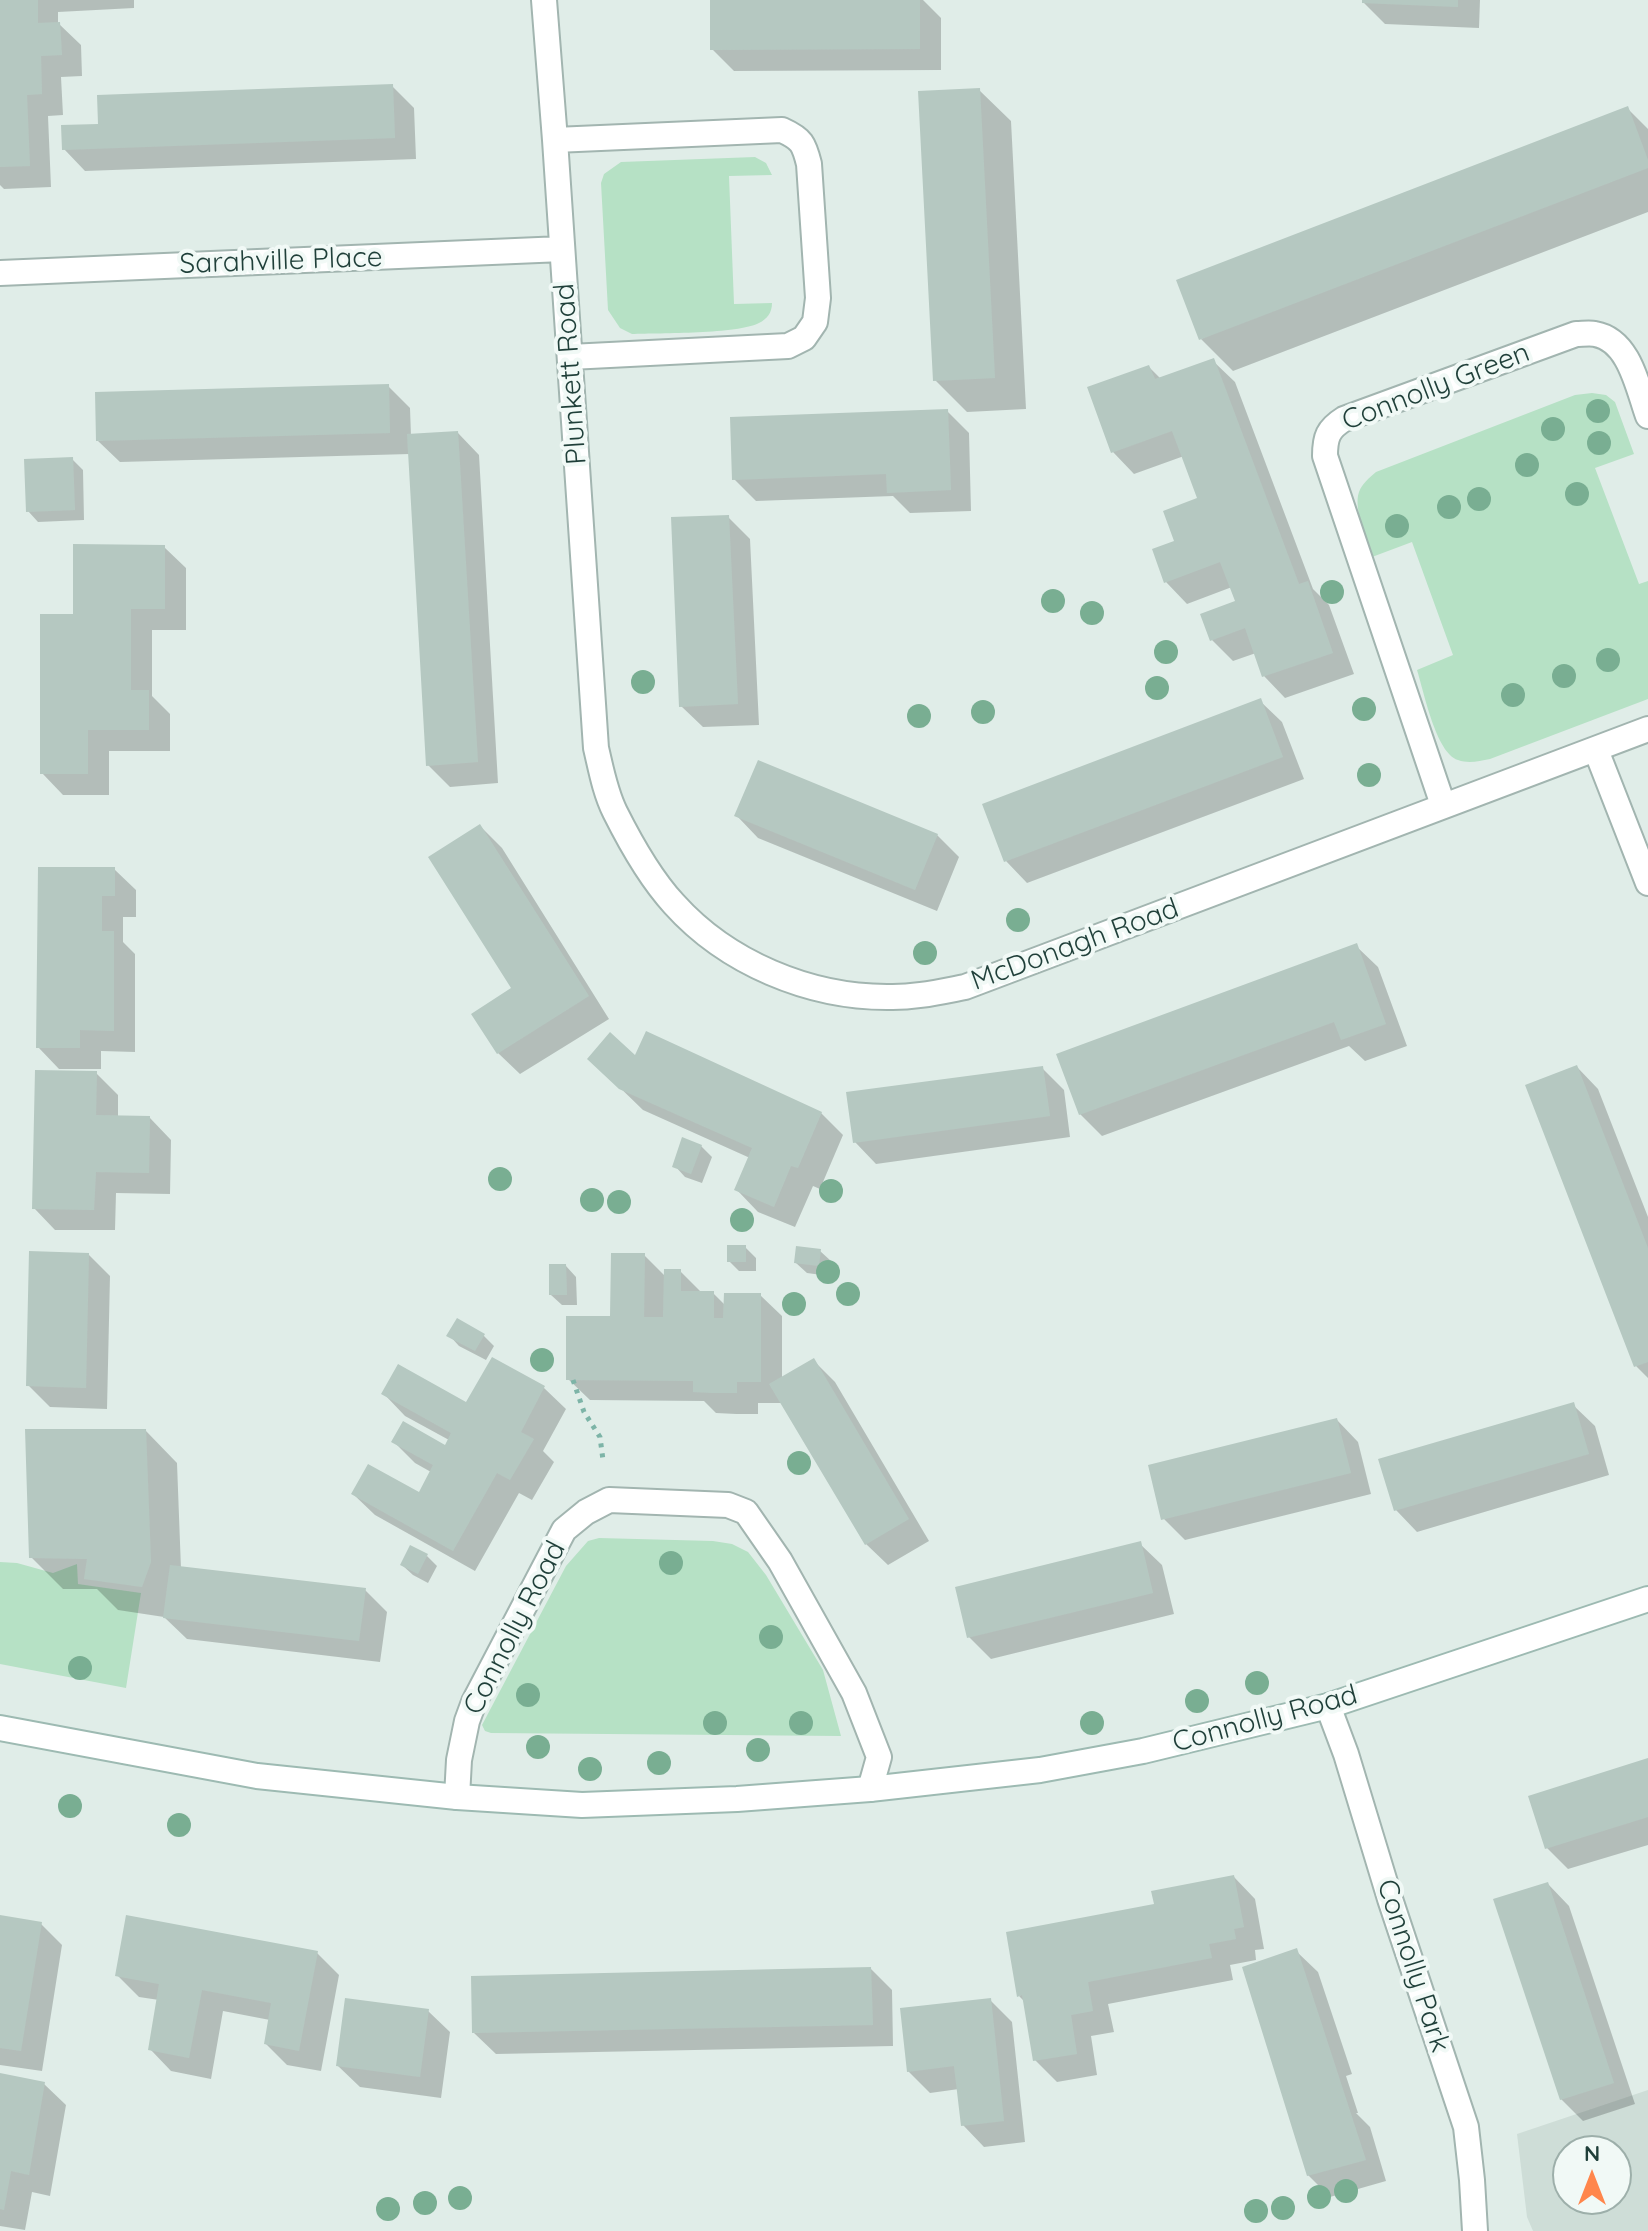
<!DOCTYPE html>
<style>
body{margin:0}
#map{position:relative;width:1648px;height:2231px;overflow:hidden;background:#e0ede8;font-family:Quicksand,sans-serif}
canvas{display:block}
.north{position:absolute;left:1552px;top:2135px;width:80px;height:80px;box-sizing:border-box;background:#f1f9f6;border:2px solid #9dafaa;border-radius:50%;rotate:0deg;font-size:22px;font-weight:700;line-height:32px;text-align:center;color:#1f3f39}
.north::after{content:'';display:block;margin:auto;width:28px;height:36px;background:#ff864c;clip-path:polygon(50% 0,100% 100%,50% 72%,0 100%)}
</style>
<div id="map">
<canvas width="1648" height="2231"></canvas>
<div class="north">N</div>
</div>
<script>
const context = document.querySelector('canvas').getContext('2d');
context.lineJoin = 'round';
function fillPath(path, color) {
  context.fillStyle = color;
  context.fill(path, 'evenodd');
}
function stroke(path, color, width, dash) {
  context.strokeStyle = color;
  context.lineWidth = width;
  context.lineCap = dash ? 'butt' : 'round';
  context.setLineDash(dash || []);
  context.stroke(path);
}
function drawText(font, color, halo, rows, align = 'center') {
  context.font = font + ' Quicksand,sans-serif';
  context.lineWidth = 8;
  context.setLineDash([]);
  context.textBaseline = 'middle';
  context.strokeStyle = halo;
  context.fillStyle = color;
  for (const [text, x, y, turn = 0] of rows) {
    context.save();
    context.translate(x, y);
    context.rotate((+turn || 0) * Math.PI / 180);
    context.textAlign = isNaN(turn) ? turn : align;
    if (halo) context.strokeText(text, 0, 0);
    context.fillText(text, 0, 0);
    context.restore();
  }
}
const built = new Path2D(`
 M1648 2090V2231H1533L1527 2217 1517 2134ZM1568 2151H1616V2199H1568Z`);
const green = new Path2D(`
 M755 157 766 163 772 175 729 176 734 304 772 303C772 313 767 319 759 323 738 334 660 333 632 334L620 328 608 310 601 183 604 174 621 162Z
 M1592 393 1606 395 1615 402 1634 454 1595 468 1639 584 1648 581V699L1490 759C1479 761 1469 764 1458 760 1436 753 1424 692 1417 670L1453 655 1412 542 1372 557C1367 540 1353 508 1359 492 1362 484 1369 478 1376 472L1575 395Z
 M599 1538 713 1541 732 1544 748 1552 766 1575 823 1670 841 1736 491 1733 485 1731 482 1725 566 1566 588 1541Z
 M0 1562 17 1563 53 1573 77 1564 78 1584 141 1593 126 1688 0 1664Z`);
const shadow = new Path2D(`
 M0 0H134V8L58 12V23L81 45 82 76 61 77 63 115 48 116 51 187 4 189 0 185Z
 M712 0H923L941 18V70L734 71 712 49Z
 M1364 0H1480L1479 28 1385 24 1364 3Z
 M392 86 414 108 416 159 85 171 64 149 100 126Z
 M979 90 1011 121 1026 409 967 412 935 380Z
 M1627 108 1648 129V212L1233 371 1201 339Z
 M1213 361 1235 382 1313 589 1329 605 1354 674 1285 698 1264 676 1256 653 1233 661 1212 640 1237 603 1232 587 1187 604 1166 582 1177 542 1200 499 1184 456 1134 474 1113 452 1149 367 1161 379Z
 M388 386 410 408 411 436 458 433 479 455 498 783 450 787 428 765 410 454 120 462 98 441Z
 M947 411 969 433 971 511 910 513 893 496 756 501 734 479Z
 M72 459 83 470 84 520 38 522 28 511Z
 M729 518 750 539 759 725 703 727 681 706Z
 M164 547 186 568V630H152V696L170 714V751H109V795H63L42 773 75 616Z
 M1260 701 1282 722 1304 779 1027 883 1006 861Z
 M737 816 937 835 959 857 937 911 758 838Z
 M480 826 502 848 609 1019 520 1074 498 1053 514 989Z
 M40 869H114L136 890V917H123V942L135 954V1052L101 1051V1069H59L38 1047Z
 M1356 946 1378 967 1407 1046 1365 1061 1349 1046 1102 1136 1080 1114Z
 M1577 1067 1598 1089 1648 1217V1378L1636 1366Z
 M1042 1068 1064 1090 1070 1137 876 1164 855 1142Z
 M96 1073 118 1095V1118H150L171 1140 170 1194 116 1193 115 1230H55L34 1208Z
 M612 1080 821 1113 843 1135 820 1189 813 1186 795 1227 758 1212 737 1190 750 1158 643 1110Z
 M701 1146 712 1157 702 1183 685 1177 675 1166Z
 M745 1247 756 1258V1271H739L729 1261Z
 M820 1251 831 1261 829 1276 807 1273 796 1263Z
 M88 1254 110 1276 107 1409 50 1407 28 1385Z
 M644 1255 666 1277 680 1271 702 1293H713L725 1305 760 1295 782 1316V1379L813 1360 835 1382 929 1541 888 1565 866 1544 783 1403H758V1414H736L716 1413 704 1401 590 1400 568 1379 612 1318Z
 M566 1266 576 1277 577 1305H562L551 1295Z
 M449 1335 484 1336 494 1346 486 1360 459 1346Z
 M492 1359 544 1388 566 1409 543 1451 554 1462 532 1500 519 1493 475 1571 375 1515 353 1494H419L431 1472 415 1463 393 1441 446 1447 449 1440 405 1416 384 1394 467 1405Z
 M1573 1405 1595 1426 1609 1475 1417 1532 1396 1510Z
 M1337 1420 1358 1442 1371 1494 1185 1540 1163 1518Z
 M146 1431 177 1463 181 1569 365 1590 387 1612 380 1662 187 1639 164 1617 118 1610 97 1589H63L31 1557Z
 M1140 1544 1162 1565 1174 1614 991 1659 969 1637Z
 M427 1556 437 1566 428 1583 413 1575 402 1565Z
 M1648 1760V1845L1568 1869 1547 1848Z
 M1234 1877 1255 1899 1264 1949 1255 1950 1256 1960 1230 1965 1233 1980 1108 2004 1114 2032 1091 2036 1097 2075 1057 2082 1035 2060 1025 2002 1019 1996 1156 1906Z
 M1548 1884 1569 1906 1635 2104 1583 2121 1561 2099Z
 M0 1917 41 1924 62 1945 42 2071 0 2065Z
 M1296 1951 1318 1972 1352 2074 1346 2076 1358 2113H1356L1370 2127 1386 2181 1330 2197 1308 2175Z
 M317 1953 339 1975 321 2071 287 2065 266 2044 270 2020 223 2011 211 2079 171 2071 150 2049 159 2000 139 1997 117 1975Z
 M871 1969 892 1990 893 2046 496 2054 474 2033Z
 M990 2000 1012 2022 1025 2142 984 2147 963 2125 959 2089 930 2093 908 2071Z
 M428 2011 450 2032 441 2098 360 2087 338 2066Z
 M0 2075 44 2084 66 2105 50 2196 32 2192 25 2230 0 2226Z`);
const building = new Path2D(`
 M0 0H38V23L60 22 62 55 41 56 42 94 27 95 30 166 0 167Z
 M710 0H920V49L710 50Z
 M1362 0H1458V7L1362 3Z
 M393 84 395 138 62 150 61 125 98 124 97 95Z
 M980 88 995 378 933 381 918 91Z
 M1628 106 1648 160V168L1199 340 1176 280Z
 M1214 358 1299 584 1308 581 1333 653 1262 677 1245 628 1210 641 1200 614 1235 601 1220 562 1164 583 1152 549 1174 541 1163 511 1197 498 1172 431 1111 453 1087 387 1149 365 1155 379Z
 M389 384 390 433 96 441 95 392Z
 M948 409 951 490 887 493 886 474 732 480 730 417Z
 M458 431 478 762 426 766 407 434Z
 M73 457 75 510 26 512 24 459Z
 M729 515 738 704 679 707 671 517Z
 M73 544 165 545V609H131V690H149V730H88V774H40V614H73Z
 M1261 698 1283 757 1004 862 982 804Z
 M758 760 938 834 915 890 734 816Z
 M480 824 589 996 497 1054 471 1014 511 988 428 857Z
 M38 867H115V896H102V931H114V1031L80 1030V1048H36Z
 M1357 943 1386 1024 1341 1040 1334 1022 1079 1115 1056 1054Z
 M646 1031 822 1112 798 1168 791 1166 774 1207 734 1190 752 1148 619 1089 587 1059 610 1032 635 1055Z
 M1577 1065 1648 1248V1362L1634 1367 1525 1085Z
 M1043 1066 1050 1116 853 1143 846 1092Z
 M35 1070 97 1071 96 1115 150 1116 149 1173 96 1172 94 1210 32 1209Z
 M682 1137 702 1145 691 1174 672 1167Z
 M727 1245H746V1262H727Z
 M796 1246 821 1249 819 1266 794 1263Z
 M29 1251 89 1253 86 1388 26 1386Z
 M611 1253H645L644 1317H663L664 1269H681V1291H714V1318H723L724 1293H761V1382H737V1393H713L693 1392V1381L566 1380V1316H610Z
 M549 1264H566L567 1295H549Z
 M457 1318 485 1334 475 1351 446 1336Z
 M492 1357 545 1386 521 1432 534 1439 510 1480 497 1473 453 1551 351 1494 368 1464 419 1492 433 1465 391 1442 403 1421 445 1445 451 1433 381 1394 398 1364 466 1402Z
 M814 1358 909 1519 865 1545 769 1384Z
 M1574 1402 1589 1454 1394 1511 1378 1459Z
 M1337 1418 1351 1473 1161 1520 1148 1465Z
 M25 1429H146L151 1562 142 1587 84 1579 87 1559 29 1558Z
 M1141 1541 1153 1593 967 1638 955 1587Z
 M410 1545 428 1554 418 1574 400 1565Z
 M170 1565 366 1588 359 1641 163 1618Z
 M1648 1758V1817L1545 1849 1528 1796Z
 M1234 1875 1244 1927 1234 1929 1236 1939 1209 1944 1212 1958 1088 1982 1093 2011 1071 2015 1077 2054 1033 2061 1022 1995 1017 1997 1006 1932 1154 1904 1151 1891Z
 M1548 1882 1614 2083 1560 2100 1493 1899Z
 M0 1915 42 1922 21 2051 0 2048Z
 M126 1915 318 1951 299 2051 264 2044 271 2003 202 1990 189 2058 148 2050 159 1984 115 1976Z
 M1297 1948 1366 2160 1307 2176 1242 1967Z
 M871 1967 873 2025 472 2033 471 1976Z
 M345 1998 429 2009 420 2077 336 2066Z
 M991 1998 1004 2121 961 2126 954 2066 907 2072 900 2008Z
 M0 2073 45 2082 29 2175 11 2171 4 2210 0 2209Z`);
const path = new Path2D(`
 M573 1380 584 1412 600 1437 603 1460`);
const street = new Path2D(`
 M544 0 555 140 596 748C601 769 605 792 615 812 631 844 650 878 674 904 727 963 809 997 887 997 913 998 939 992 965 987L1648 729
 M555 140 782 130C802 139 804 144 809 164L818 298 815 322 804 338 788 346 570 357
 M0 273 562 249
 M1596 750 1648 883
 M1443 805 1325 456C1325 437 1328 429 1344 419L1576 334C1582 334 1590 333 1595 334 1630 340 1638 389 1648 416
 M1328 1706 1346 1754 1390 1899 1466 2127 1472 2180 1475 2231
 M457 1797 459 1760 467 1721 474 1702 564 1530 586 1512 609 1500 728 1505 746 1512 780 1561 854 1693 879 1757 870 1789`);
const secondary = new Path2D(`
 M0 1728 257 1776 457 1797 582 1805 737 1799 870 1789 1040 1770 1143 1751 1328 1706 1648 1599`);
const trees = [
 [1598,411],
 [1553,429],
 [1599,443],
 [1527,465],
 [1577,494],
 [1479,499],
 [1449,507],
 [1397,526],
 [1332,592],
 [1053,601],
 [1092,613],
 [1166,652],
 [1608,660],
 [1564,676],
 [643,682],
 [1157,688],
 [1513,695],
 [1364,709],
 [983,712],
 [919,716],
 [1369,775],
 [1018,920],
 [925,953],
 [500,1179],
 [831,1191],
 [592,1200],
 [619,1202],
 [742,1220],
 [828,1272],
 [848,1294],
 [794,1304],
 [542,1360],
 [799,1463],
 [671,1563],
 [771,1637],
 [80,1668],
 [1257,1683],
 [528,1695],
 [1197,1701],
 [715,1723],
 [801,1723],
 [1092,1723],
 [538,1747],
 [758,1750],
 [659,1763],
 [590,1769],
 [70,1806],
 [179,1825],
 [1346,2191],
 [1319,2197],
 [460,2198],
 [425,2203],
 [1283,2208],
 [388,2209],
 [1256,2211]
];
const streetNames = [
 ["Sarahville Place",281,261,-2],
 ["Plunkett Road",571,374,-94],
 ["Connolly Green",1436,387,-21],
 ["McDonagh Road",1075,945,-20],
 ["Connolly Road",515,1628,-63],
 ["Connolly Road",1265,1719,-15],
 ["Connolly Park",1413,1966,72]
];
fillPath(built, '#ceddd7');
fillPath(green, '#b6e1c5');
fillPath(shadow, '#0003');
fillPath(building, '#b5c8c1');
stroke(street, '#a2b5b0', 28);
stroke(secondary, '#9dbab2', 28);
stroke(path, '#7db4a7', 5, [4, 6]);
stroke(street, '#fff', 24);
stroke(secondary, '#fff', 24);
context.fillStyle = '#79ae92';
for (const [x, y] of trees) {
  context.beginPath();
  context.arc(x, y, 12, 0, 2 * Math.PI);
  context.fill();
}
drawText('28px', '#1f3f39', '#f1f9f6', streetNames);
</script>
